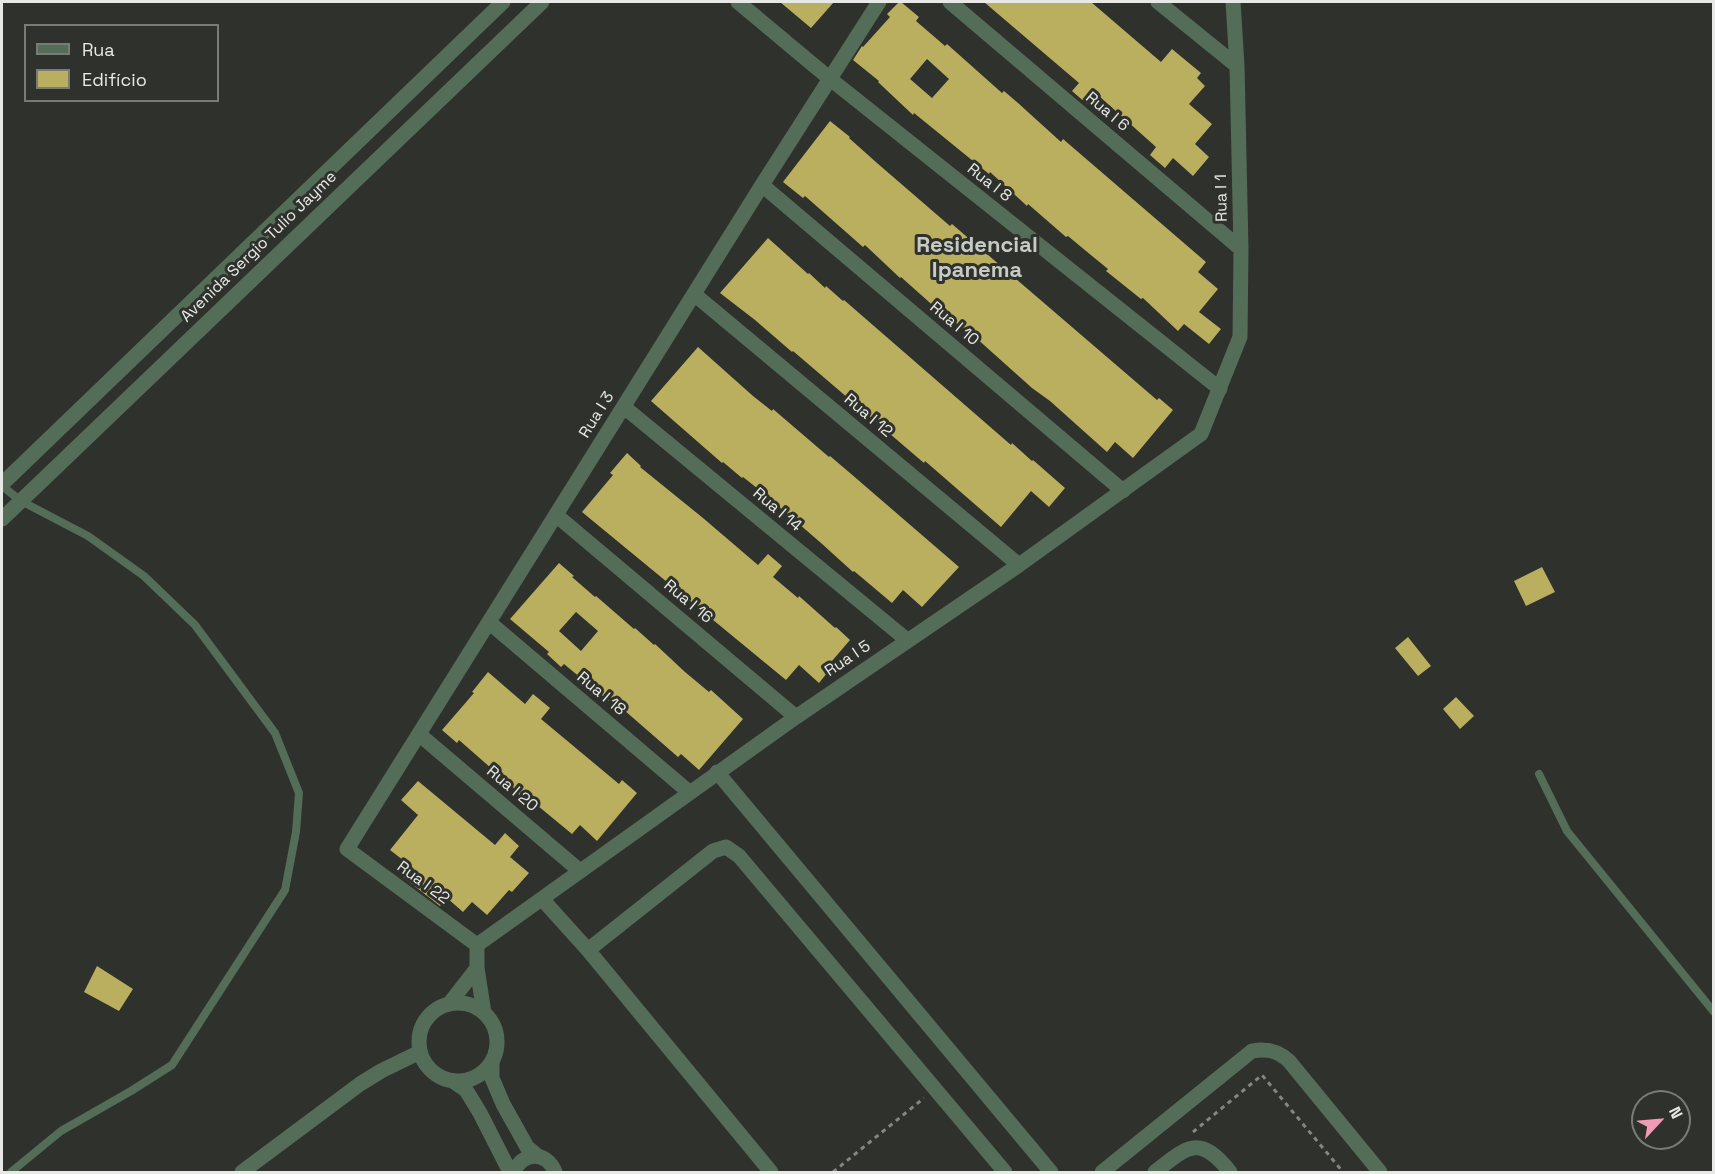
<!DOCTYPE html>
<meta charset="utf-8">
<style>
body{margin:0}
#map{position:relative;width:1715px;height:1174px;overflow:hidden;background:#2f312c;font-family:"Space Grotesk",sans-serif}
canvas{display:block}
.frame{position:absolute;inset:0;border:3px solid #e8e9e6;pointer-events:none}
.legend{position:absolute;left:24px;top:24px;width:195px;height:78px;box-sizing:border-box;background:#2f312c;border:2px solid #797b76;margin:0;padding:8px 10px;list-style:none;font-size:18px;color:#e8e9e6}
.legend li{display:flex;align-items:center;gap:12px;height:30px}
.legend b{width:30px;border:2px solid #797b76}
.north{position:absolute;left:1631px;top:1090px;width:60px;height:60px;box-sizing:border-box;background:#2f312c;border:2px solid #797b76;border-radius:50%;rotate:64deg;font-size:16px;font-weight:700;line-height:24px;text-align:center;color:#e8e9e6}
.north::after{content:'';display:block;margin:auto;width:21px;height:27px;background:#f09ab5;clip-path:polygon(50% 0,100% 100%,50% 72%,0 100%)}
</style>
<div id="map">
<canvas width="1715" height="1174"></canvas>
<div class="frame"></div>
<ul class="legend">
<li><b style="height:8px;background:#536d58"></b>Rua</li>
<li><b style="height:16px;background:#baae5f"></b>Edifício</li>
</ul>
<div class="north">N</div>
</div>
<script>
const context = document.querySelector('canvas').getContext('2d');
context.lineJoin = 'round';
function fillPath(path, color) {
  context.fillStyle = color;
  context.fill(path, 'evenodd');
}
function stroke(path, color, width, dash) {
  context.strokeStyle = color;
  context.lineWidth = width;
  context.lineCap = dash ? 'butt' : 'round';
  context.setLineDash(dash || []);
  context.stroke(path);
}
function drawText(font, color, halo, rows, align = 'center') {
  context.font = font + ' "Space Grotesk",sans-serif';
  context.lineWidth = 6;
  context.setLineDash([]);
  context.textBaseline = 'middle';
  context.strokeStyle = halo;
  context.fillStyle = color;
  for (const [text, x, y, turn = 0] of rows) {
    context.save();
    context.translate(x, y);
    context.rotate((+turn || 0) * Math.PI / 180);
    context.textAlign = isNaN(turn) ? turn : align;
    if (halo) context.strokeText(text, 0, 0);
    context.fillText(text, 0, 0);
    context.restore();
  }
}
const building = new Path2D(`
 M780 2H834L811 28Z
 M899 2H901L919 17 916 21 945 46 947 44 1002 93 1004 91 1018 103 1061 142 1063 139 1206 262 1198 272 1218 289 1199 312 1221 329 1209 344 1184 324 1178 331 1143 298 1141 299 1106 271 1108 269 1086 251 1068 236 1066 237 1028 204 1027 206 990 172 989 174 914 113 913 115 878 82 879 81 853 60 862 46 863 47 890 17 887 14ZM927 59 949 79 932 98 910 79Z
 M984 2H1091L1161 62 1172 49 1201 73 1197 78 1205 86 1189 104 1212 124 1195 144 1209 157 1193 176 1173 158 1165 168 1150 155 1156 147 1099 96 1095 94 1087 104 1072 91 1079 83Z
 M830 121 850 137 849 138 877 163 950 226 952 224 1157 400 1159 398 1173 410 1133 458 1115 442 1107 452 1050 401 1032 388 975 337 974 338 939 309 938 310 901 277 900 278 865 245 863 247 805 196 803 198 783 182Z
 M768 238 808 274 809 273 825 288 826 286 843 301 844 300 1011 445 1012 443 1032 461 1033 460 1065 488 1049 507 1031 491 1001 527 925 461 924 463 793 351 792 352 755 320 720 293Z
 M698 347 753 396 772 411 773 409 829 457 830 456 850 473 959 567 922 607 903 590 892 603 854 571 853 572 821 543 762 492 743 477 742 478 723 462 722 463 651 401Z
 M627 453 641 466 640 467 703 518 758 565 768 554 782 566 773 577 798 598 799 596 835 628 836 627 850 640 832 661 835 663 819 683 799 665 786 680 582 512 613 475 610 473Z
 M559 563 574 576 572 577 595 597 596 596 634 629 635 628 654 645 655 644 685 672 709 692 711 690 743 719 699 770 681 754 678 757 624 710 622 712 564 664 561 667 547 654 549 652 510 619ZM576 612 598 631 581 651 559 631Z
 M1542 567 1555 592 1526 606 1514 581Z
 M1408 637 1431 666 1418 676 1395 648Z
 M488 672 525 704 533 694 550 708 541 719 619 784 622 780 637 793 597 841 580 825 572 834 532 801 530 804 515 791 516 790 459 740 457 743 442 730 474 693 472 692Z
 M1456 697 1474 716 1460 729 1443 709Z
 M418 781 495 845 505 833 519 846 510 857 529 873 512 892 509 890 487 915 472 902 463 912 447 898 440 906 403 877 412 867 390 850 418 815 401 800Z
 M97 966 133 989 119 1011 84 992Z`);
const path = new Path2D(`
 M1193 1132 1262 1075 1343 1172
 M833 1172 924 1098`);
const service = new Path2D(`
 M2 486 21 501 88 536 144 576 195 625 275 733 299 793 296 832 285 890 172 1065 131 1091 61 1131 11 1172
 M1539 774 1567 831 1714 1012`);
const minor = new Path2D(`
 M738 2 829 78 1220 389
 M950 2 1241 249
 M1158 2 1237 66
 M762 185 1123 491
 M694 294 1019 565
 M624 407 907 640
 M556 515 796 717
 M490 623 689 792
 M420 735 580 871
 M717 772 1051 1172
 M542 899 588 950 771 1172
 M477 945 796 717 1019 565 1201 434 1240 337 1241 249 1237 66 1233 2
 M477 945 347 849 762 185 879 2
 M477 945V968L484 1013
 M588 950 713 851 726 847 739 856 1005 1172
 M449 1004 477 968
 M492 1062V1078L503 1104 527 1147 539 1157
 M453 1081 466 1090 480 1113 510 1172
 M514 1172C523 1151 547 1151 555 1172
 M1102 1172 1252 1051C1267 1048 1278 1051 1289 1061L1380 1172
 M1155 1172C1187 1147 1199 1133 1230 1172`);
const tertiary = new Path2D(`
 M2 484 503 2
 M2 519 542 2
 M419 1042a39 39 0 1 1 78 0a39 39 0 1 1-78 0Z
 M242 1172 360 1084 381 1071 420 1052`);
const streetNames = [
 ["Rua I 6",1107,112,40],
 ["Rua I 8",989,183,38],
 ["Rua I 1",1222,198,-91],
 ["Avenida Sergio Tulio Jayme",259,247,-44],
 ["Rua I 10",954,324,40],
 ["Rua I 3",597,415,-58],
 ["Rua I 12",868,416,40],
 ["Rua I 14",777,510,40],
 ["Rua I 16",688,602,40],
 ["Rua I 5",848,659,-34],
 ["Rua I 18",601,694,40],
 ["Rua I 20",512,789,40],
 ["Rua I 22",423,883,36]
];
const districtNames = [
 ["Residencial",977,246],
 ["Ipanema",977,271]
];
fillPath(building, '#baae5f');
stroke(path, '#848682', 3, [4.5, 4.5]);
stroke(service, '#536d58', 8);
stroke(minor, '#536d58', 15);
stroke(tertiary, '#536d58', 15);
drawText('16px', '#e8e9e6', '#2f312c', streetNames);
drawText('bold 22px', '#c8cbc4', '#2f312c', districtNames);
</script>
